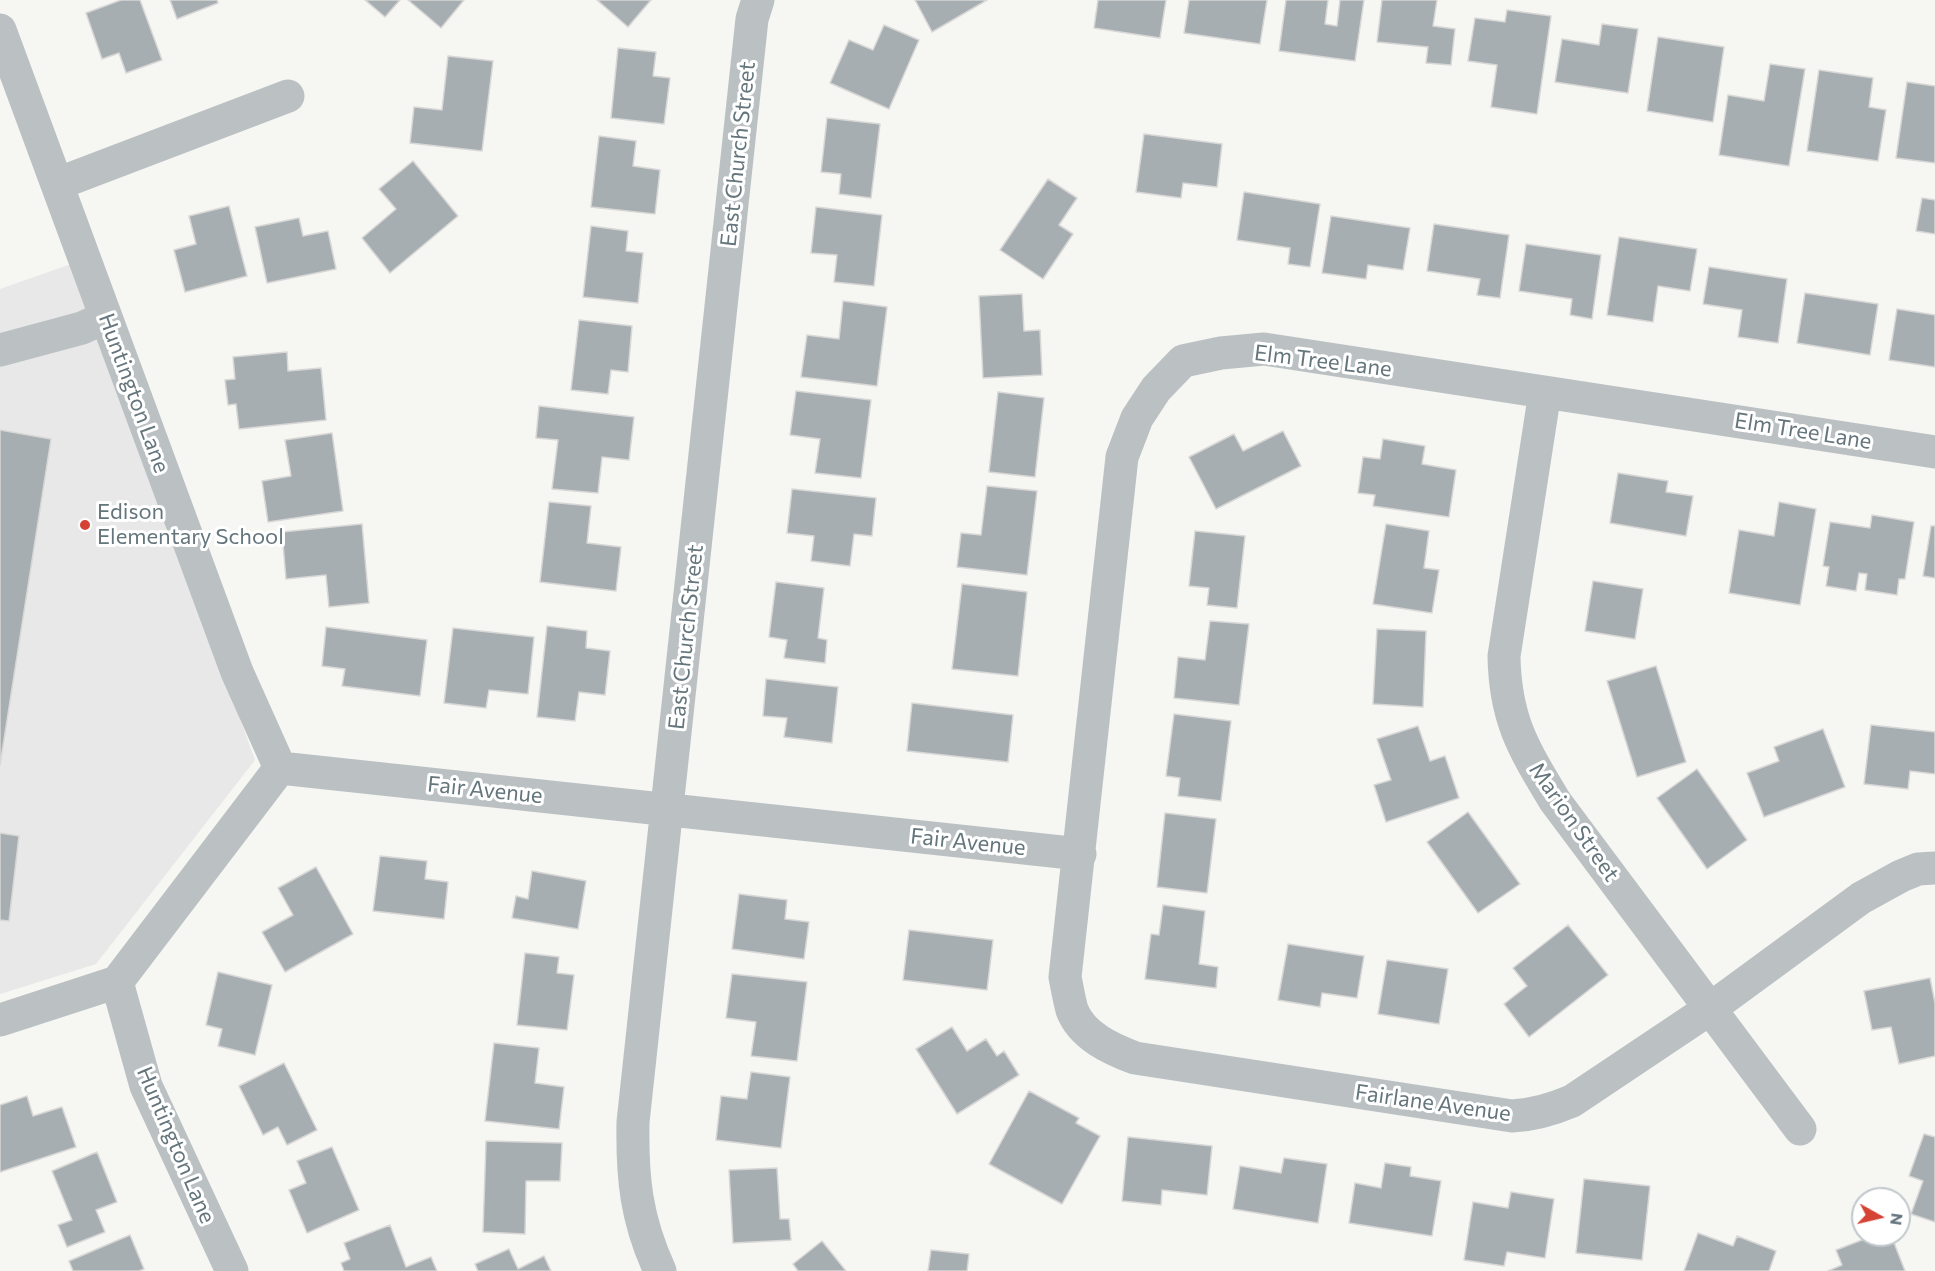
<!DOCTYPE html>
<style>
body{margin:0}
#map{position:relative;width:1935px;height:1271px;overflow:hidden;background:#f6f6f3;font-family:Commissioner,sans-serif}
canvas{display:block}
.north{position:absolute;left:1851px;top:1187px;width:60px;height:60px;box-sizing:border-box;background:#fff;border:2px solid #c1c8cb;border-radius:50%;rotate:98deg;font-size:16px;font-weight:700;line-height:24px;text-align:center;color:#64757c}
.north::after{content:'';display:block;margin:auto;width:21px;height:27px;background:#d54335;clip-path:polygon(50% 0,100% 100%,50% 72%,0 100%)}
</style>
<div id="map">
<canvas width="1935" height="1271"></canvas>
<div class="north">N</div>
</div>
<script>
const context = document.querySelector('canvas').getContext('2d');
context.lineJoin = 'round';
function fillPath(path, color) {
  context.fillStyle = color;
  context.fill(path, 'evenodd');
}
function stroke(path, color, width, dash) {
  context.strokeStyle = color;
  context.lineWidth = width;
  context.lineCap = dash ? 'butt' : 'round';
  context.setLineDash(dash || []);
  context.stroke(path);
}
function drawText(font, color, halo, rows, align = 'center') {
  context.font = font + ' Commissioner,sans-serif';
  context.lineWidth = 6;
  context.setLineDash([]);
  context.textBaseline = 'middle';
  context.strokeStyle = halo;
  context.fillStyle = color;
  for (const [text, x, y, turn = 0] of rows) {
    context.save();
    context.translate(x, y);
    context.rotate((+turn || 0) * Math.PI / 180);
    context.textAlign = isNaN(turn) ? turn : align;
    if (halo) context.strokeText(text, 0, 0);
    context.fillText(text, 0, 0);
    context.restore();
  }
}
const built = new Path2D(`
 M74 263 255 760 96 964 0 994V289Z`);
const building = new Path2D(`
 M121 0H140L162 60 126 73 119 53 102 59 86 13Z
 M170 0H217L218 3 177 19Z
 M365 0H400L385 17Z
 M408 0H464L441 28Z
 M597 0H651L628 27Z
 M915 0H987L932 32Z
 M1098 0H1166L1160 38 1094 28Z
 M1189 0H1267L1260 44 1184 33Z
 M1286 0H1328L1325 24 1337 26 1340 0H1364L1355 61 1279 51Z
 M1382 0H1437L1433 26 1455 29 1451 65 1426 63 1428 47 1377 42Z
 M1507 10 1551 16 1537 114 1491 107 1497 65 1468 61 1475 18 1505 22Z
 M1602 24 1638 29 1628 93 1555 82 1562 39 1599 45Z
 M884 25 919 40 889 109 830 83 849 40 873 50Z
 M1658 37 1724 47 1713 122 1647 111Z
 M618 48 656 52 653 76 670 78 664 124 611 118Z
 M448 56 493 61 482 151 410 143 414 107 442 110Z
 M1770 64 1805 69 1789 166 1719 155 1728 95 1764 101Z
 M1819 70 1873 78 1869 107 1886 110 1878 161 1807 151Z
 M1907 82 1935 86V163L1896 158Z
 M827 118 880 124 871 198 839 194 841 174 821 172Z
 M1144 134 1222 144 1217 187 1183 183 1181 198 1136 192Z
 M599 136 636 141 633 166 660 170 655 214 591 207Z
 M413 161 458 216 390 273 362 238 396 209 379 189Z
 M1048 179 1077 198 1059 225 1073 234 1043 279 1000 250Z
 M1244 192 1320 204 1310 267 1288 264 1290 248 1237 240Z
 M1922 198 1935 200V234L1916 231Z
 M229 206 247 276 185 292 174 250 196 244 189 216Z
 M816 207 882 215 874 286 834 282 837 255 811 253Z
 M1331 216 1410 228 1403 270 1368 265 1366 279 1322 273Z
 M299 218 303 236 328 231 336 269 267 283 255 227Z
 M1434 224 1509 235 1500 298 1477 295 1480 279 1427 271Z
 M591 226 628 231 626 251 643 253 638 303 583 297Z
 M1619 237 1697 249 1690 291 1658 286 1653 322 1607 315Z
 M1526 244 1601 255 1592 319 1570 315 1572 299 1519 291Z
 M1709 267 1787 279 1778 343 1738 337 1742 310 1703 304Z
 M1805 293 1878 304 1870 355 1797 343Z
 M1022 294 1024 331 1040 330 1042 375 983 378 979 296Z
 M843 301 887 307 877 386 801 377 807 335 839 339Z
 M1897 309 1935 315V367L1889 360Z
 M579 320 632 326 628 372 611 370 608 394 571 390Z
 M287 352 288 371 321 368 326 420 239 429 236 404 228 405 225 380 235 379 233 357Z
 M796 391 871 400 861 478 815 473 820 439 790 435Z
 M998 392 1044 398 1035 477 989 472Z
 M539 406 634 417 629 460 602 457 598 493 552 489 558 440 536 438Z
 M0 430 51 439 0 765Z
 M1283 431 1301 466 1216 509 1189 457 1234 434 1243 451Z
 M332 433 343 511 268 522 262 481 291 476 285 440Z
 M1383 439 1425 446 1422 464 1456 470 1449 517 1373 506 1375 495 1358 493 1363 457 1380 459Z
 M1618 473 1668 481 1666 492 1693 496 1686 536 1610 523Z
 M987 486 1037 491 1027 575 957 567 961 533 981 535Z
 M792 489 876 498 872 536 854 534 850 566 811 561 814 536 787 533Z
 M549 502 591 506 587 543 621 547 616 591 540 582Z
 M1779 502 1816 509 1800 605 1729 593 1739 530 1774 536Z
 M1872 515 1914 522 1905 579H1899L1897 595 1865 590 1867 574 1859 573 1856 591 1826 586 1829 567 1823 566 1830 522 1870 528Z
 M362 524 369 603 329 607 326 575 286 579 282 532Z
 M1386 524 1429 531 1424 568 1439 570 1432 613 1373 604Z
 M1931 526H1935V578L1923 576Z
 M1195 531 1245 536 1237 608 1207 605 1209 588 1189 586Z
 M1593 581 1643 589 1635 639 1585 631Z
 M776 582 824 588 818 638 827 640 825 663 784 658 787 640 769 637Z
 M962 584 1027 592 1018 676 952 669Z
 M1210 621 1249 624 1239 705 1174 698 1178 657 1205 660Z
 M547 626 587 631 586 648 610 651 605 695 579 692 575 721 537 717Z
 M326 627 427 640 420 696 342 686 345 669 322 666Z
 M453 628 534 637 528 694 489 690 486 708 444 703Z
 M1377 629 1426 631 1423 707 1373 704Z
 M1656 666 1686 762 1637 777 1607 681Z
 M766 679 838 687 832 743 784 737 787 718 763 716Z
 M912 703 1013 715 1008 762 907 751Z
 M1174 714 1231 721 1221 801 1178 796 1180 778 1166 776Z
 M1871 725 1935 732V774L1910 771 1908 789 1864 784Z
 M1418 726 1430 761 1445 756 1459 798 1386 822 1374 785 1391 780 1377 739Z
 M1823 729 1845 787 1764 817 1747 773 1779 761 1774 747Z
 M1697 769 1747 840 1707 869 1657 798Z
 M1468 812 1520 884 1478 913 1427 842Z
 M1165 813 1216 819 1207 893 1157 887Z
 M0 833 19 836 9 921 0 920Z
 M380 856 427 861 425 879 448 882 444 919 373 911Z
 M316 867 353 934 285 972 262 932 293 915 278 888Z
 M532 871 586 881 578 929 512 918 516 896 528 899Z
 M739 894 787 900 785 919 809 922 804 959 732 949Z
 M1163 905 1205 911 1199 964 1218 967 1216 988 1145 979 1151 934 1159 935Z
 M1568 925 1608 975 1529 1037 1504 1004 1527 986 1513 968Z
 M909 930 993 940 987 990 903 980Z
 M1288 944 1364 956 1357 998 1322 993 1320 1007 1278 1000Z
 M525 953 559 957 557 973 574 975 567 1030 517 1025Z
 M1387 960 1448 969 1439 1024 1378 1014Z
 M218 972 272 985 255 1055 218 1046 222 1029 206 1025Z
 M732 974 807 982 797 1061 751 1056 756 1022 726 1018Z
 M1930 978 1935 1003V1056L1899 1064 1891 1027 1872 1030 1864 991Z
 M952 1027 967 1051 986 1039 997 1056 1004 1051 1019 1075 957 1114 916 1049Z
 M494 1043 539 1048 535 1083 564 1087 559 1129 485 1121Z
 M284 1063 317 1130 287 1145 278 1127 263 1135 239 1086Z
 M751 1072 790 1077 781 1148 716 1140 721 1096 747 1099Z
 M1029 1091 1079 1118 1076 1123 1100 1136 1062 1204 989 1164Z
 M27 1096 33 1116 62 1107 76 1147 0 1172V1105Z
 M1924 1134 1935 1137V1222L1911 1214 1923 1181 1909 1176Z
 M1128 1137 1212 1146 1207 1195 1162 1190 1161 1205 1122 1201Z
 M486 1141 562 1143 560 1181H526L525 1234 483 1232Z
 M332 1147 359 1210 307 1233 289 1190 306 1183 297 1161Z
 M97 1152 117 1202 96 1210 105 1232 67 1247 58 1225 72 1220 52 1171Z
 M1284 1158 1327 1164 1318 1223 1233 1209 1240 1166 1281 1173Z
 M1385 1163 1411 1167 1410 1176 1441 1181 1432 1236 1349 1223 1355 1183 1381 1188Z
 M777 1168 780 1219H789L791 1240 733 1243 729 1170Z
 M1584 1179 1650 1186 1642 1260 1576 1253Z
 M1511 1192 1554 1199 1545 1258 1507 1252 1504 1266 1464 1260 1473 1202 1508 1208Z
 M390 1225 406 1267 431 1257 437 1271H344L341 1263 350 1259 344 1243Z
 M1698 1233 1733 1246 1737 1236 1776 1251 1769 1271H1684Z
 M130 1235 144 1269 139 1271H73L69 1261Z
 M1875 1235H1891L1905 1271H1828L1842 1265 1836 1250Z
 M822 1241 846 1271H798L793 1264Z
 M509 1249 518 1269 544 1256 551 1271H478L475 1264Z
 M931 1250 969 1254 967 1271H928Z`);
const minor = new Path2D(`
 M0 30 237 672 280 768
 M57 184 288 96
 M0 350 82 328 106 317
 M1545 392 1504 656C1505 719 1523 748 1555 801L1800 1129
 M1935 452 1264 349 1221 353 1183 361 1156 389 1137 418 1122 457 1065 977C1067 987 1069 999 1072 1010 1082 1036 1111 1049 1135 1058L1512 1116C1534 1115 1551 1110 1572 1101L1711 1008 1861 898 1901 876 1918 869 1935 868
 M280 768 1080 854
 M117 982 146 1086 232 1271
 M0 1020 117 982 280 768
 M660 1271C636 1219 632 1178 633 1122L752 19 758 0`);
const markers = [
 [85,525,6,"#d54335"]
];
const streetNames = [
 ["East Church Street",738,154,-84],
 ["Elm Tree Lane",1323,361,7],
 ["Huntington Lane",134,393,70],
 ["Elm Tree Lane",1803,431,9],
 ["East Church Street",686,637,-84],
 ["Fair Avenue",485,790,6],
 ["Marion Street",1574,822,55],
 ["Fair Avenue",968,842,6],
 ["Fairlane Avenue",1433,1103,8],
 ["Huntington Lane",176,1145,67]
];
const poiNames = [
 ["Edison",97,512],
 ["Elementary School",97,537]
];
fillPath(built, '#e7e8e7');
fillPath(building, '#a6aeb2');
stroke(building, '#d8d7d6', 1.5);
stroke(minor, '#bbc1c3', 33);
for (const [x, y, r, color] of markers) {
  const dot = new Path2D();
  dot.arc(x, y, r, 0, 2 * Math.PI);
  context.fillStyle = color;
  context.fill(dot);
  stroke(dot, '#fff', 2);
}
drawText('22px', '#64757c', '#fff', streetNames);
drawText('22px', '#64757c', '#fff', poiNames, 'left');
</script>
